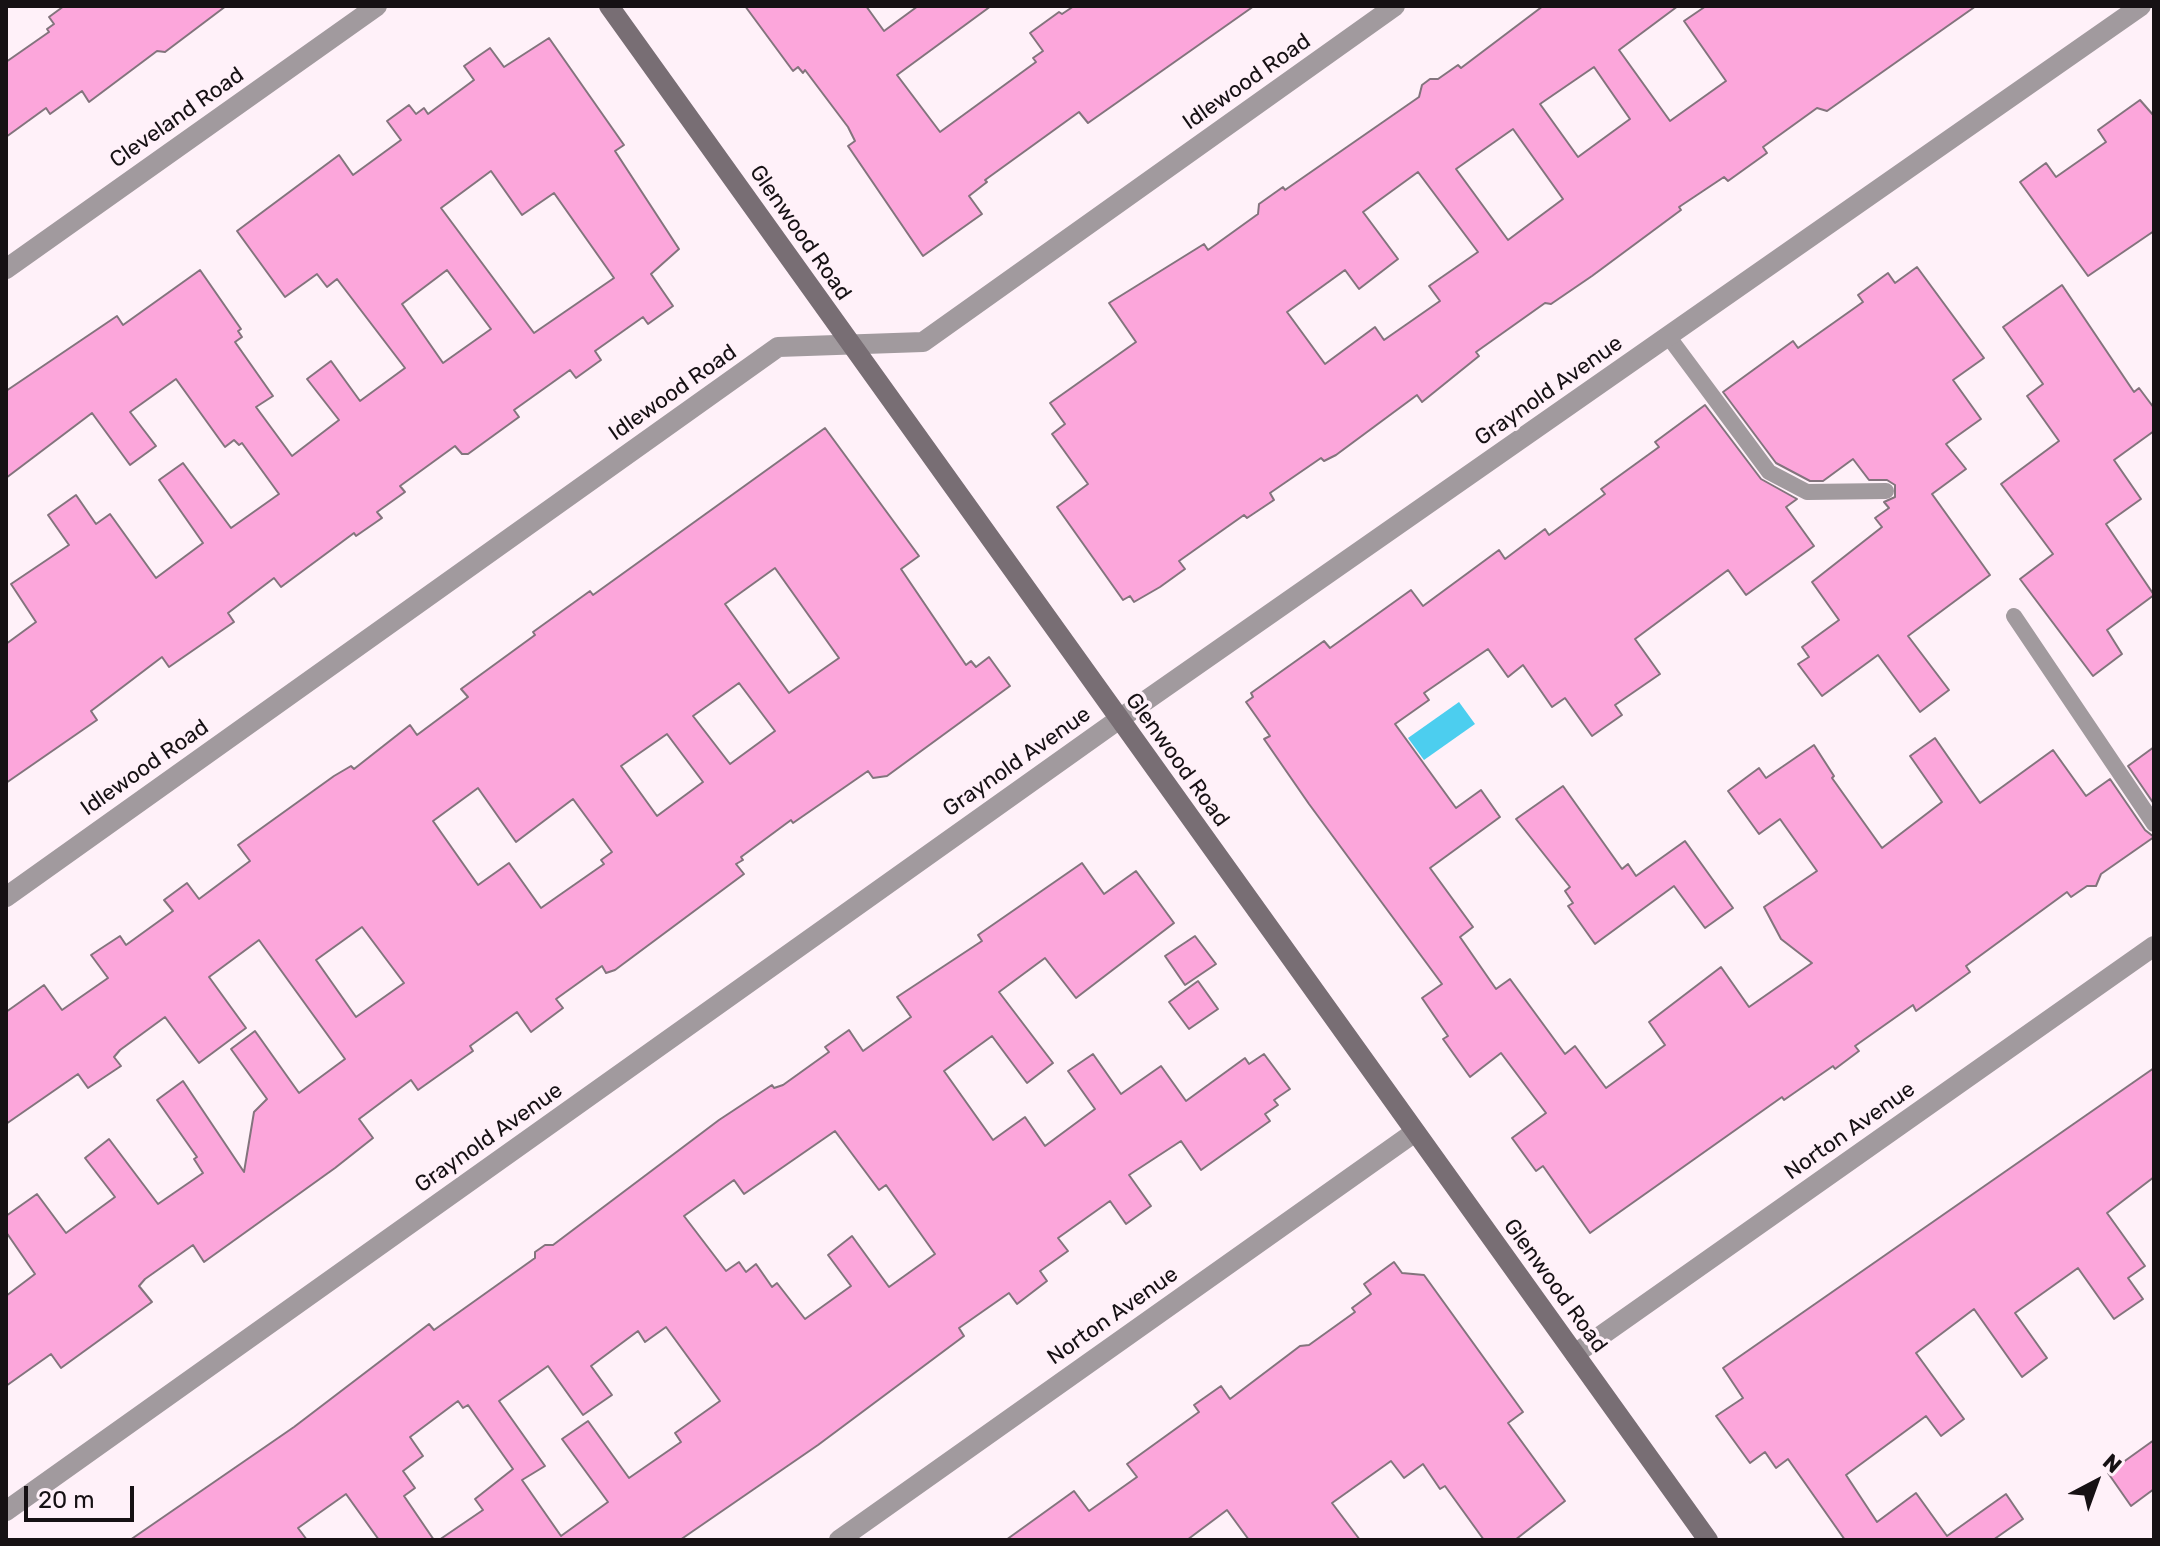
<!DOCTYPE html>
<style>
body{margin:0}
#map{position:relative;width:2160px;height:1546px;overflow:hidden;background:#fff1f9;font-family:Rubik,sans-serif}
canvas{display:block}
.frame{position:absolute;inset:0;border:8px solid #161114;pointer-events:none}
.north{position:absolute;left:2056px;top:1442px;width:80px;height:80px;-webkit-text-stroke:6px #fff1f9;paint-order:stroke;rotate:41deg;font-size:22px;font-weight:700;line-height:32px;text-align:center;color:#161114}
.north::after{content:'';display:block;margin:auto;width:28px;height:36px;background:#161114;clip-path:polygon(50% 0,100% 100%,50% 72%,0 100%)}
.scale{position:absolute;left:24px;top:1486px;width:110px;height:36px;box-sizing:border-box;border:4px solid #161114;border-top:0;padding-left:10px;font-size:24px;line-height:28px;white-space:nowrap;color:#161114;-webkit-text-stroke:6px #fff1f9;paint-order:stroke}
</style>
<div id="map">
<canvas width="2160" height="1546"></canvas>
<div class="frame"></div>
<div class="north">N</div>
<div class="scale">20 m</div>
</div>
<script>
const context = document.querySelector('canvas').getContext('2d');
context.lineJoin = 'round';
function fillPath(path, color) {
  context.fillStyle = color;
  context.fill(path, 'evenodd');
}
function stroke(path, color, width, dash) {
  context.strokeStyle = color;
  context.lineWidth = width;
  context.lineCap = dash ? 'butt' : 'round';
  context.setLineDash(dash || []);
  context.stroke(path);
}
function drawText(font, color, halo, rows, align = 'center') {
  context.font = font + ' Rubik,sans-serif';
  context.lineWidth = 7;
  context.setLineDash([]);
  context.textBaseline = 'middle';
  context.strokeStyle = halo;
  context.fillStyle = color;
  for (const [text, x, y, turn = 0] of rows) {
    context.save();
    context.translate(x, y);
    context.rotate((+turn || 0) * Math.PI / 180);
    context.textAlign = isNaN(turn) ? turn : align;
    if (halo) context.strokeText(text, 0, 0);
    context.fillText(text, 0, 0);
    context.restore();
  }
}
const water = new Path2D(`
 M1459 702 1475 724 1424 760 1408 738Z`);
const building = new Path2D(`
 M64 6H226L165 52 157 51 89 102 82 91 50 114 46 108 6 137V62L49 32 47 29 54 24 49 17Z
 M745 6H866L884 31 918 6H991L897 75 940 132 1036 62 1033 58 1043 51 1030 33 1059 12 1062 14 1074 6H1254L1088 123 1079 112 985 180 987 182 969 196 982 214 923 256 848 146 855 141 848 127 805 70 803 73 798 67 793 71Z
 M1543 6H1678L1619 50 1670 121 1726 81 1684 21 1706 6H1976L1827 111 1817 108 1763 147 1767 153 1728 181 1724 177 1679 207 1681 210 1592 276 1551 304 1545 303 1476 352 1479 356 1422 402 1417 395 1336 455 1324 461 1321 458 1270 493 1274 500 1247 518 1244 515 1179 561 1185 569 1160 587 1134 602 1130 596 1123 600 1057 507 1088 484 1052 434 1065 424 1050 403 1136 342 1109 303 1204 244 1208 250 1258 214 1259 204 1283 187 1285 190 1419 97 1422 85 1430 79H1438L1458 65 1461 68ZM1594 67 1630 119 1578 157 1540 104ZM1513 129 1563 199 1508 240 1456 169ZM1418 172 1478 252 1429 286 1440 301 1384 340 1375 327 1325 364 1287 312 1345 270 1359 289 1398 259 1363 212Z
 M549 38 624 145 615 151 679 249 651 274 673 306 648 324 643 317 595 351 601 360 576 378 570 370 514 410 519 417 468 454H462L455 446 400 486 405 492 377 512 382 518 356 536 354 533 281 587 274 578 228 613 234 622 169 667 162 657 91 711 97 720 6 783V644L36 622 11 584 69 545 48 515 76 495 96 524 110 514 156 578 203 543 159 480 183 463 231 528 279 494 242 443 239 445 234 440 225 447 176 379 130 412 156 446 130 465 92 413 6 478V391L117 316 123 325 200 270 241 329 238 331 242 337 235 342 273 396 256 407 292 456 339 420 307 379 331 361 360 401 405 368 337 279 327 287 317 274 285 297 237 231 339 155 353 175 401 140 387 121 409 105 416 114 424 108 428 114 474 80 464 66 490 48 504 67ZM491 171 522 215 554 193 614 278 534 333 441 208ZM447 270 491 329 443 363 402 304Z
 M2140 100 2154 116V231L2088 276 2020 182 2046 163 2056 177 2106 142 2098 130Z
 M1917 267 1984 358 1953 380 1981 419 1946 444 1966 469 1932 494 1990 575 1908 636 1949 690 1920 712 1878 655 1822 696 1798 664 1809 657 1802 647 1839 620 1812 582 1882 527 1875 518 1889 508 1884 502 1895 497V485L1887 480H1869L1853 459 1823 481H1810L1776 463 1723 392 1793 341 1798 348 1863 302 1858 295 1888 273 1895 283Z
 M2062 285 2134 392 2139 388 2154 408V431L2114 460 2141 499 2106 524 2154 595 2107 630 2122 654 2093 676 2020 579 2053 554 2001 484 2059 441 2027 396 2043 384 2003 327Z
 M1705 405 1761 479 1797 499 1786 507 1814 546 1746 595 1728 570 1635 639 1660 674 1615 705 1622 715 1592 736 1565 698 1552 707 1523 665 1508 677 1488 649 1424 693 1429 700 1395 724 1456 808 1481 790 1500 817 1430 868 1473 927 1460 937 1496 989 1510 979 1565 1054 1575 1046 1606 1088 1665 1045 1649 1022 1721 967 1749 1007 1812 963 1781 939 1764 907 1817 871 1780 819 1759 834 1728 791 1759 768 1766 778 1814 745 1834 776 1832 778 1882 848 1942 802 1910 756 1935 738 1980 803 2053 750 2086 796 2110 779 2145 830 2154 837 2101 874 2096 886H2087L2071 897 2067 892 1966 966 1970 972 1916 1011 1913 1005 1855 1046 1859 1051 1835 1069 1833 1066 1784 1100 1782 1097 1590 1233 1543 1166 1536 1171 1512 1138 1546 1113 1501 1053 1470 1077 1443 1039 1448 1036 1422 998 1442 984 1309 804 1264 739 1270 736 1246 702 1253 697 1251 693 1324 641 1330 648 1411 590 1423 606 1499 550 1505 559 1545 529 1549 535 1605 494 1601 489 1659 447 1655 442Z
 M825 428 919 556 901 569 966 665 971 661 976 667 989 657 1010 686 887 776 873 778 868 771 793 823 791 820 741 857 743 860 736 864 744 874 615 970 606 973 602 966 556 999 563 1008 531 1032 517 1012 470 1046 473 1051 418 1090 411 1080 359 1119 373 1138 335 1168 204 1262 193 1245 145 1279 139 1286 152 1302 61 1368 51 1354 6 1386V1296L35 1274 6 1232V1216L37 1194 66 1233 115 1197 85 1158 109 1139 158 1204 203 1173 194 1159 197 1157 157 1100 183 1081 244 1172 254 1112 267 1099 231 1049 255 1031 299 1093 345 1059 259 940 209 977 246 1028 199 1063 165 1017 120 1050 114 1057 121 1066 88 1088 78 1074 6 1124V1012L44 985 62 1010 108 978 91 955 120 936 126 945 173 911 164 900 187 883 199 899 250 861 238 845 334 776 351 766 354 769 410 725 417 735 468 697 461 689 535 635 533 632 590 591 593 595ZM775 568 839 658 789 693 725 604ZM739 683 775 731 730 764 693 716ZM667 734 703 782 657 816 621 766ZM478 788 516 842 573 799 612 852 601 860 604 864 541 908 509 863 478 885 433 821ZM362 927 404 983 356 1017 316 960Z
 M2154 747V804L2128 766Z
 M1563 786 1622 869 1628 864 1636 876 1685 841 1733 908 1705 928 1674 886 1595 944 1568 906 1573 903 1565 891 1570 887 1516 819Z
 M1082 863 1104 894 1136 871 1174 923 1076 998 1045 958 999 992 1053 1063 1027 1083 992 1036 944 1071 993 1140 1025 1117 1045 1146 1095 1109 1068 1071 1093 1054 1121 1094 1161 1066 1186 1101 1245 1058 1249 1064 1264 1054 1290 1089 1274 1100 1278 1105 1265 1114 1270 1121 1201 1170 1181 1141 1129 1175 1151 1206 1126 1224 1110 1201 1058 1238 1068 1251 1040 1271 1047 1281 1017 1304 1009 1293 959 1328 964 1336 818 1445 680 1540H439L483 1510 475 1499 513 1469 468 1405 463 1408 458 1401 410 1437 423 1456 403 1471 415 1488 404 1496 434 1540H379L346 1494 298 1528 307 1540H130L294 1427 429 1324 434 1330 521 1268 535 1258V1252L545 1245H553L719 1120 772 1085 774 1088 783 1085 829 1052 825 1047 849 1030 863 1051 911 1017 897 997 982 941 978 935ZM835 1131 879 1190 886 1185 935 1254 889 1287 852 1236 828 1255 851 1286 805 1319 777 1283 772 1287 756 1264 746 1272 739 1262 726 1271 684 1216 734 1180 744 1194ZM666 1327 720 1401 675 1433 681 1442 629 1478 588 1421 562 1439 608 1502 561 1536 522 1480 545 1466 499 1401 548 1366 583 1415 612 1395 591 1366 638 1331 645 1342Z
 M1195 936 1216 964 1185 985 1165 956Z
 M1198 981 1218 1009 1189 1029 1169 1002Z
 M2154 1068V1177L2107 1213 2145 1266 2128 1278 2143 1299 2114 1319 2078 1268 2015 1313 2047 1358 2022 1377 1974 1309 1916 1353 1964 1419 1941 1436 1926 1416 1846 1475 1877 1522 1916 1493 1947 1536 2006 1494 2023 1519 1993 1540H1845L1788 1459 1776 1468 1765 1452 1750 1463 1716 1416 1743 1398 1723 1368Z
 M1394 1262 1402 1273 1424 1275 1523 1412 1508 1423 1565 1501 1515 1540H1484L1445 1486 1440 1489 1423 1464 1404 1478 1391 1461 1332 1503 1360 1540H1249L1227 1510 1187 1540H1006L1074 1491 1089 1511 1137 1477 1127 1464 1199 1412 1194 1405 1221 1386 1230 1399 1300 1346 1309 1345 1355 1312 1352 1308 1371 1294 1364 1284Z
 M2154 1440V1489L2131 1506 2108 1473Z`);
const lane = new Path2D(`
 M1668 336 1769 472 1807 492 1886 491
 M2014 616 2154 824`);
const street = new Path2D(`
 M6 269 377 6
 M6 897 778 347 923 342 1395 6
 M1575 1354 2154 946
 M6 1511 1118 720 2141 6
 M839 1540 1415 1132`);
const secondary = new Path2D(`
 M609 6 1708 1540`);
const streetNames = [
 ["Idlewood Road",1247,82,-35],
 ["Cleveland Road",177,118,-35],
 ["Glenwood Road",800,233,55],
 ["Graynold Avenue",1549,391,-35],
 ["Idlewood Road",673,393,-35],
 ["Glenwood Road",1177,760,54],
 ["Graynold Avenue",1017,762,-35],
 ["Idlewood Road",145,768,-35],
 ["Norton Avenue",1850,1131,-35],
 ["Graynold Avenue",489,1138,-35],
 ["Glenwood Road",1555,1286,54],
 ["Norton Avenue",1113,1316,-35]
];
fillPath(water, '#4cceef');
fillPath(building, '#fca6db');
stroke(building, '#83747d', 2);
stroke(lane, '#a19a9e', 16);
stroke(street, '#a19a9e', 20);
stroke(secondary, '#786e74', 20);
drawText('22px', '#161114', '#fff1f9', streetNames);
</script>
